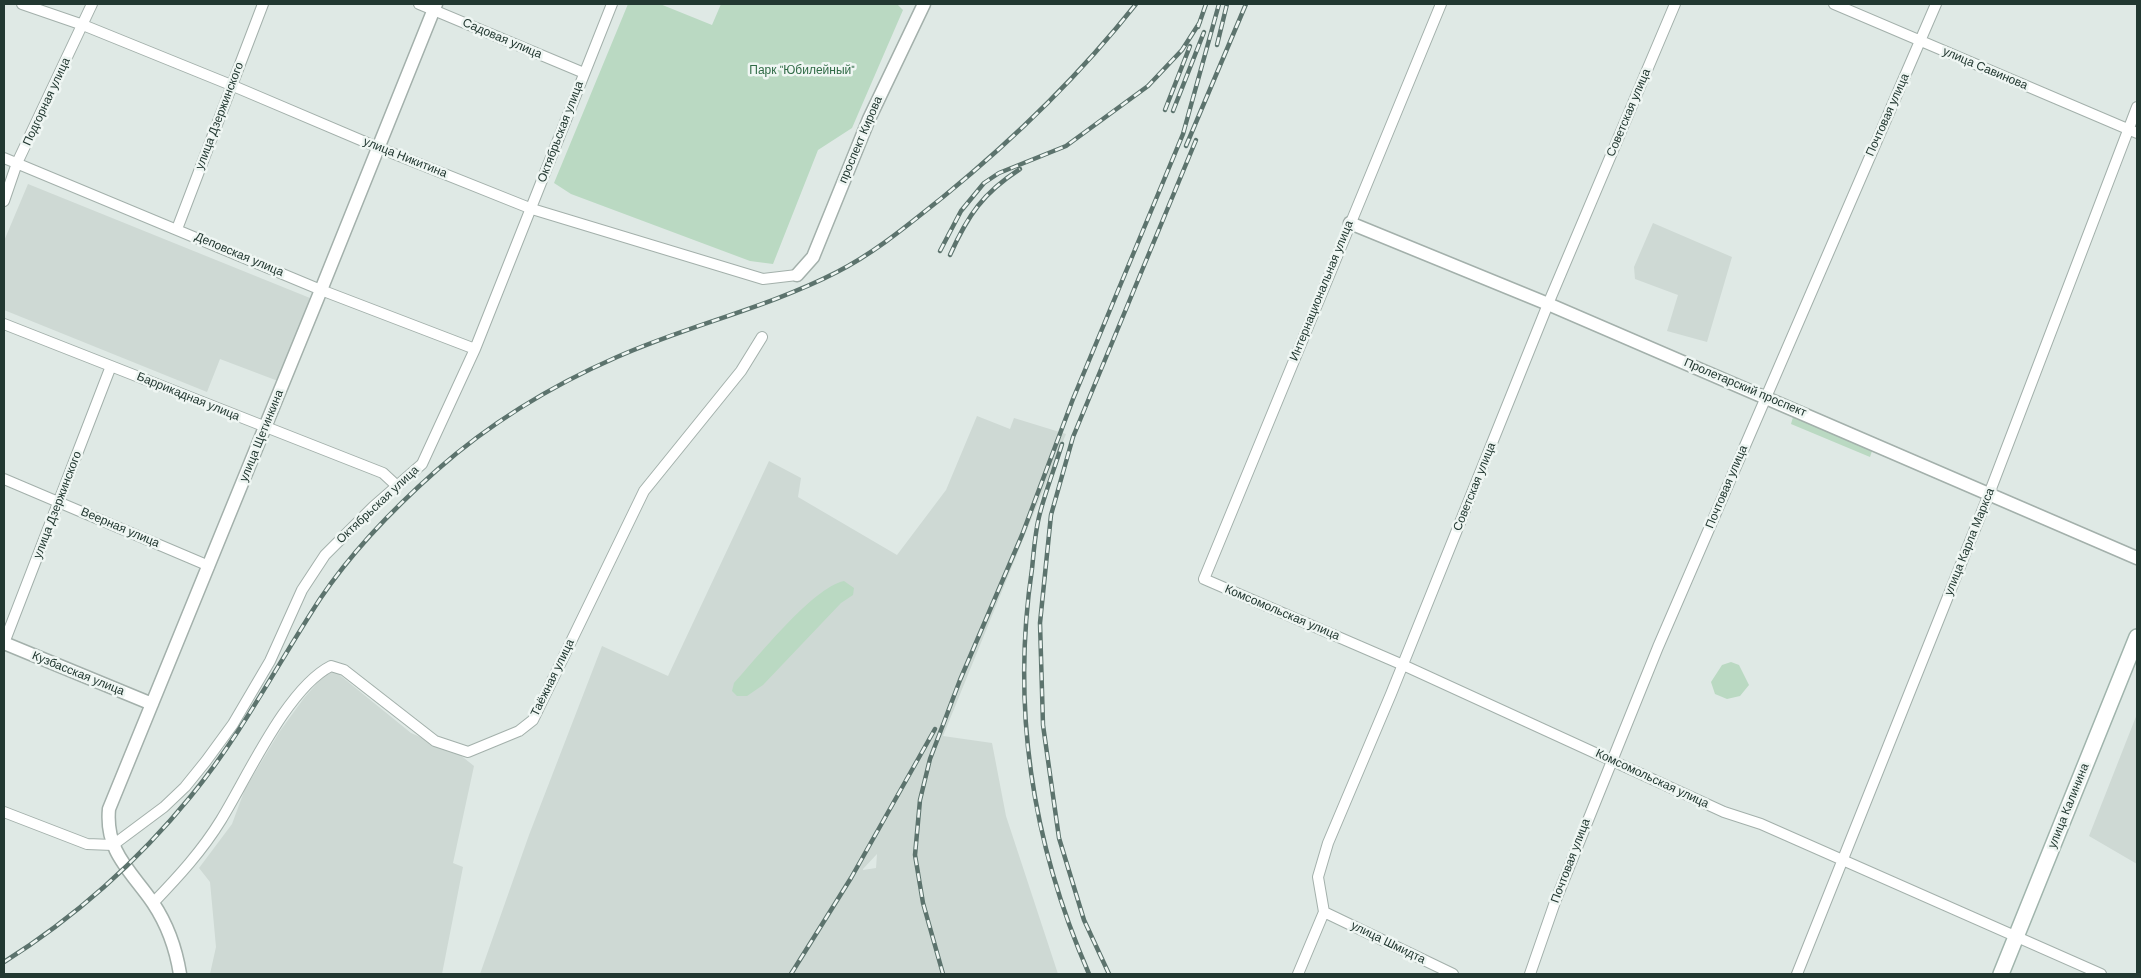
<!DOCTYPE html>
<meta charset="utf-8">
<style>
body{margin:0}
#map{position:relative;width:2141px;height:978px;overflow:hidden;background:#dfe9e5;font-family:"DM Sans",sans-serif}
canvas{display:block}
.frame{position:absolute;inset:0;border:5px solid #223831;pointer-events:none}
</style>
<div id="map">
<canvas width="2141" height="978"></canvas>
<div class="frame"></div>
</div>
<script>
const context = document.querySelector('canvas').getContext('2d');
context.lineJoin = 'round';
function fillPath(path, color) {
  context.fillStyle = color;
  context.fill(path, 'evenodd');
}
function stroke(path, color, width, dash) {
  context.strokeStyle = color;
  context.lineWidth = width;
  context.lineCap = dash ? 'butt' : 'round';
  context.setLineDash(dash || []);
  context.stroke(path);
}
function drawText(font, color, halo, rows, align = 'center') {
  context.font = font + ' "DM Sans",sans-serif';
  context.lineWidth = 5;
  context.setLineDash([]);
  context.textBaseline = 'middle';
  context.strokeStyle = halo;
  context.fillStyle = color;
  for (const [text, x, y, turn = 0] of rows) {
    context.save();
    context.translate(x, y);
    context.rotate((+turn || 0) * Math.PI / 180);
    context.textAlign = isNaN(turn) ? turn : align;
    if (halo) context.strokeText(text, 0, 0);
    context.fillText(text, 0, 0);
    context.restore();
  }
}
const built = new Path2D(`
 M28 184 310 298 278 381 220 359 207 392 4 310V241Z
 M1653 223 1732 257 1707 342 1667 331 1678 295 1635 279 1634 267Z
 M977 416 1010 429 1014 418 1066 434 943 736 992 743 1006 816 1058 974H480L529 835 602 646 668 676 769 461 801 478 798 497 897 555 946 490ZM877 854 876 868 863 870V869Z
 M327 672H336L411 733 459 754 474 766 453 863 463 867 442 974H210L216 947 210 882 199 868 232 824 245 789 280 731 304 698Z
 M2137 714V864L2089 836Z`);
const green = new Path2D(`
 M628 4H660L712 25 721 4H897L903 10 852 128 818 150 773 264 750 261 571 194 554 183Z
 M1793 417 1872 451 1870 457 1791 424Z
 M844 581 854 588 853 595 841 603 763 685 747 696H737L732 691 734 683C758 657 812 588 844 581Z
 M1731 662 1739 665 1749 685 1740 696 1727 699 1715 694 1711 682 1722 665Z`);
const minor = new Path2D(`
 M22 4 83 25 231 85 377 147 532 209 763 279 797 275
 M419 4 584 73
 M1441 4 1204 579 1403 665 1724 812 1761 824 2101 974
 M1834 4 2137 133
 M4 158 321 290 475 349
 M4 201 17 163 92 4
 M177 229 263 4
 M4 324 383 473 397 486
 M4 479 209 566
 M4 643 111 366
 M4 812 87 844 113 845 164 807 185 787 206 761 233 724 270 661 302 590 325 555 373 507 422 464 475 349 612 4
 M153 903C178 877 202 851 221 820 247 778 287 688 331 666L344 670 435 741 468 752 519 731 533 720 644 491 741 371 762 337
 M1324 912 1453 974
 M1298 974 1324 912 1318 877 1328 843 1391 694 1548 304 1675 4
 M1530 974 1555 902 1658 647 1936 4
 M1797 974 1989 494 2137 107`);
const tertiary = new Path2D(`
 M1350 223 1548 304 2137 558
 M797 275 813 257 869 119 924 4
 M4 643 152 704
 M180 974C176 949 167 924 153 903 131 871 105 852 109 809L321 290 436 4`);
const secondary = new Path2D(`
 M2001 974 2137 637`);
const rail = new Path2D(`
 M1198 27 1206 4
 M1217 45 1227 4
 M1165 110 1190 46
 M1173 111 1204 32
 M1186 146 1246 4
 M940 251 961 211 984 183 999 173 1066 146 1148 86 1182 50 1200 22
 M950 255C968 215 983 193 1020 169
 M1062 444C1055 467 1046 490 1040 513 1035 531 1034 550 1032 569 1011 710 1032 843 1089 974
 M4 962C74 918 138 861 191 796 241 735 277 665 320 599 353 550 394 508 437 470 490 423 553 385 617 357 689 325 767 308 837 272 876 252 909 224 943 197 1014 139 1079 76 1136 4
 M791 974 851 878 935 729
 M943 974 923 903 915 855 920 800 930 759 960 680 1022 535 1073 399 1183 134 1219 4
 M1109 974 1084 920 1059 838 1043 725 1040 623 1051 515 1073 437 1196 140`);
const streetNames = [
 ["Садовая улица",502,39,23],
 ["улица Савинова",1985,69,23],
 ["Подгорная улица",47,102,-65],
 ["Советская улица",1629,113,-67],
 ["Почтовая улица",1888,115,-66],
 ["улица Дзержинского",220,116,-69],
 ["Октябрьская улица",561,132,-69],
 ["проспект Кирова",861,140,-67],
 ["улица Никитина",405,158,22],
 ["Деповская улица",239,255,23],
 ["Интернациональная улица",1322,291,-68],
 ["Пролетарский проспект",1745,388,23],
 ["Баррикадная улица",188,397,22],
 ["улица Щетинкина",262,436,-68],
 ["Советская улица",1475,487,-68],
 ["Почтовая улица",1727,487,-67],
 ["улица Дзержинского",58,505,-69],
 ["Октябрьская улица",378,505,-43],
 ["Веерная улица",120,528,23],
 ["улица Карла Маркса",1970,542,-68],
 ["Комсомольская улица",1282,613,23],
 ["Кузбасская улица",78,674,22],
 ["Таёжная улица",553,678,-64],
 ["Комсомольская улица",1652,779,25],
 ["улица Калинина",2069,806,-68],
 ["Почтовая улица",1571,861,-69],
 ["улица Шмидта",1388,943,26]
];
const parkNames = [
 ["Парк \"Юбилейный\"",802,71]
];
fillPath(built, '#ced9d4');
fillPath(green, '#bad9c2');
stroke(minor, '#a3b0ab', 12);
stroke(tertiary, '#a3b0ab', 15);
stroke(secondary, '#a0b4ac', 18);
stroke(minor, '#fff', 10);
stroke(tertiary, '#fff', 12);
stroke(secondary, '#fff', 15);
stroke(rail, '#5c736d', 4.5);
stroke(rail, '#eff6f3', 2.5, [8]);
drawText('12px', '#223831', '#eff6f3', streetNames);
drawText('12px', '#306b46', '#eff6f3', parkNames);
</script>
